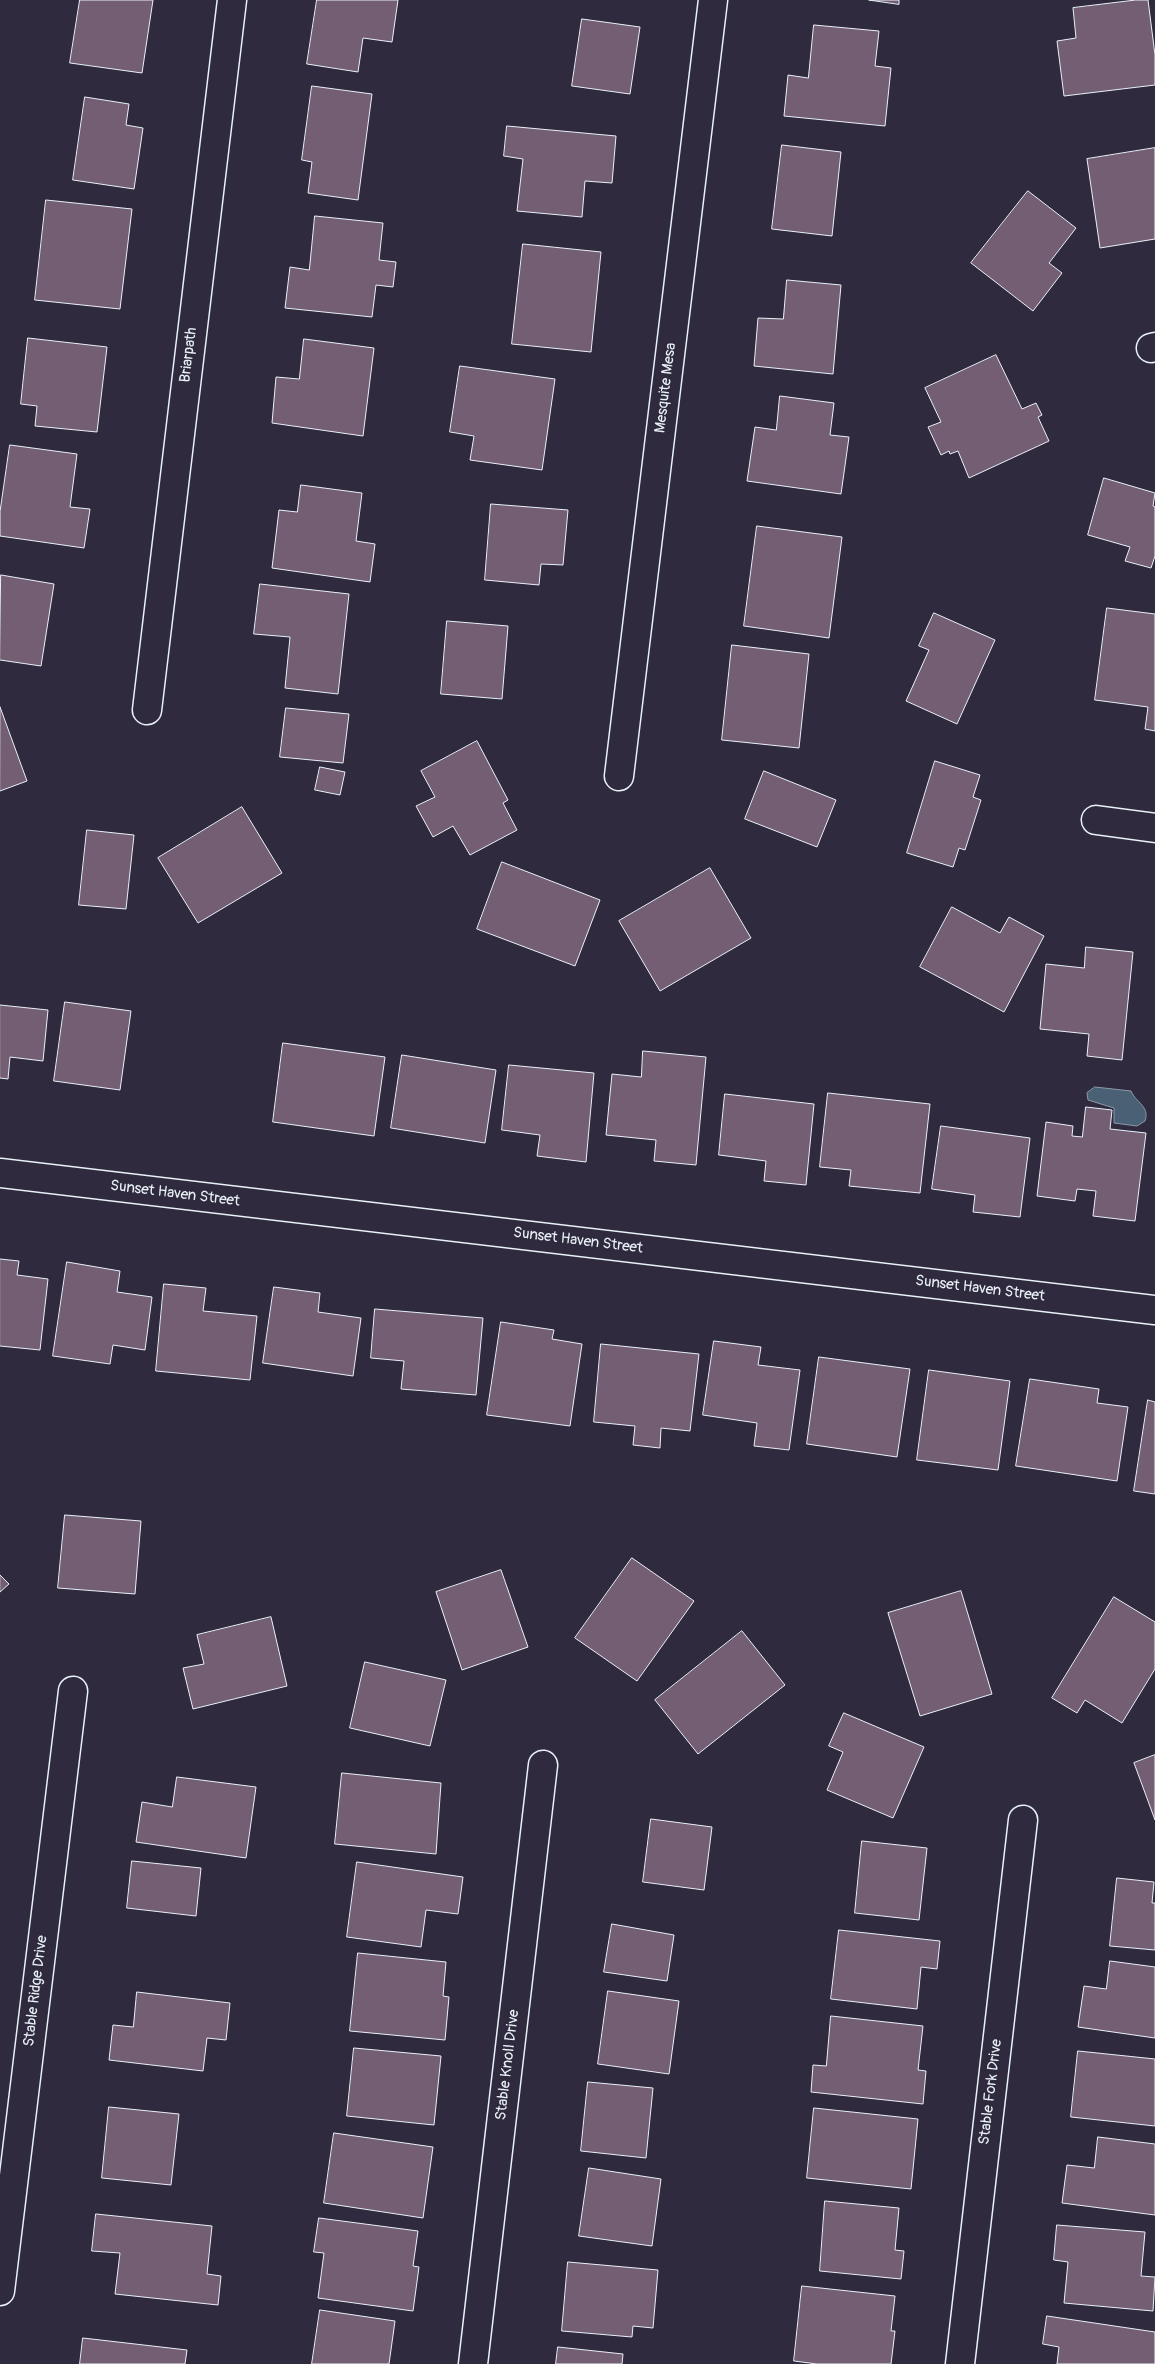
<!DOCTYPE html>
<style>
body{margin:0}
canvas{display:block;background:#2f2a3d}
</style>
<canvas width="1155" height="2364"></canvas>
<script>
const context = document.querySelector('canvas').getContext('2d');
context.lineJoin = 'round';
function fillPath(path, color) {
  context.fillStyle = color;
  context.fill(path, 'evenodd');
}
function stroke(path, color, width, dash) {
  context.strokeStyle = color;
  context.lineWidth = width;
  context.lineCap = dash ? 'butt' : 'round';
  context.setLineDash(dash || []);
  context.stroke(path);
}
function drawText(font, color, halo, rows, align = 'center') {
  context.font = font + ' Pangolin,sans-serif';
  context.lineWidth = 4;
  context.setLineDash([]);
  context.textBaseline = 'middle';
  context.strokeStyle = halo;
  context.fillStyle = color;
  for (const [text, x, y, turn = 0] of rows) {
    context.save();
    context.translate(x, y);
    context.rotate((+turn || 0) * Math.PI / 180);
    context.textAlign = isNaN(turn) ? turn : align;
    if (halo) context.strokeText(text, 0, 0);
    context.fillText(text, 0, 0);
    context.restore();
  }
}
const water = new Path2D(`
 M1095 1087 1131 1091C1136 1103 1150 1106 1145 1121L1137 1126 1114 1123V1108L1088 1100 1087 1093Z`);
const building = new Path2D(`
 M80 0H153L142 73 70 63Z
 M317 0H398L392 42 363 38 358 72 307 64Z
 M869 0H899V4Z
 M1136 0H1148L1155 55V85L1064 96 1057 41 1076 38 1073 8Z
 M582 19 640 27 630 94 572 86Z
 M814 25 879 31 875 66 891 68 885 126 784 116 788 75 808 78Z
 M312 86 372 94 358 200 308 193 312 162 302 160Z
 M85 97 129 104 126 125 143 128 134 189 73 180Z
 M507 126 616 136 612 183 585 181 582 217 517 211 523 159 504 156Z
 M782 145 841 152 832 236 772 229Z
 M1155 148V239L1100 248 1087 159Z
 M1028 191 1076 228 1049 263 1062 273 1033 311 971 263Z
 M46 200 132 209 120 309 35 300Z
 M315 216 383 223 379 260 396 262 393 287 376 285 372 317 285 308 290 267 309 270Z
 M523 244 601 252 591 352 512 344Z
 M787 280 841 285 833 374 754 366 758 318 783 319Z
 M28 338 107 347 97 432 35 426 37 406 21 404Z
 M304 339 374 348 363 436 272 423 276 377 299 379Z
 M996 355 1022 409 1036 403 1042 415 1038 417 1049 441 969 478 958 451 950 454 949 451 941 455 928 427 941 422 925 388Z
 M460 366 555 379 542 470 470 460 474 436 450 432Z
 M780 396 834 403 830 435 849 437 841 494 747 481 755 427 776 430Z
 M10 445 77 454 70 507 90 509 84 548 0 536V512Z
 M1104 478 1155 493 1153 506 1155 507V556L1151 568 1125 561 1130 547 1088 535Z
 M301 485 362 493 356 541 375 544 370 582 272 568 279 510 297 512Z
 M491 504 568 510 563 565 541 564 539 585 485 580Z
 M757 526 842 537 829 638 744 626Z
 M1 575 54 584 41 666 0 660Z
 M260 584 349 594 338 694 285 688 290 637 254 634Z
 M1107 608 1155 614V731L1145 729 1148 707 1095 700Z
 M934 613 995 640 957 724 906 701 929 650 919 646Z
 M447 621 508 626 502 699 441 694Z
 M732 645 809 654 799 748 722 740Z
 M0 707 27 781 0 791Z
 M286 708 349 714 343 763 280 757Z
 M477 741 508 800 503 803 517 830 470 855 453 826 433 837 416 806 435 797 421 771Z
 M935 761 980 775 973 797 981 800 965 850 959 848 953 867 907 853Z
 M320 767 345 772 340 795 315 790Z
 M764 771 836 800 817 847 745 819Z
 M242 807 282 873 198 923 158 858Z
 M87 830 134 835 126 909 79 905Z
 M502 862 600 900 575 966 477 929Z
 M710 868 751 938 660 991 619 921Z
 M952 907 1000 933 1009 917 1044 936 1004 1012 920 967Z
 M1086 947 1133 952 1122 1060 1087 1056 1089 1034 1040 1029 1046 964 1084 968Z
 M65 1002 131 1011 120 1090 54 1081Z
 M0 1005 48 1010 43 1061 10 1057 8 1079 0 1078Z
 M283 1043 385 1057 374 1136 273 1122Z
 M643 1051 706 1057 696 1165 654 1161 656 1140 606 1135 612 1074 641 1077Z
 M402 1055 496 1070 485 1143 391 1128Z
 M509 1065 594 1073 586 1162 537 1156 540 1135 502 1130Z
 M828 1093 930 1104 920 1193 849 1186 851 1170 820 1167Z
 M725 1094 814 1104 806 1185 764 1181 766 1161 719 1155Z
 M1086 1107 1112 1110 1110 1129 1146 1133 1135 1221 1093 1216 1096 1191 1077 1189 1075 1201 1037 1196 1046 1122 1073 1126 1072 1136 1082 1137Z
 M941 1126 1030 1138 1020 1217 973 1212 975 1195 932 1189Z
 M0 1259 19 1261 17 1275 48 1279 40 1350 0 1346Z
 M67 1262 120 1271 117 1292 152 1297 145 1350 113 1345 110 1364 53 1356Z
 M164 1284 206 1288 203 1311 257 1316 250 1380 156 1371Z
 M274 1287 320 1293 318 1312 361 1318 353 1376 263 1363Z
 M375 1309 483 1318 476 1395 401 1389 404 1361 371 1358Z
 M501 1322 554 1330 552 1339 582 1344 570 1426 487 1415Z
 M714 1341 761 1347 758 1365 800 1370 789 1450 754 1446 757 1423 703 1415Z
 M601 1344 699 1354 690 1431 661 1428 660 1448 633 1445 635 1426 594 1422Z
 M819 1357 910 1369 897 1457 807 1444Z
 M929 1370 1010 1381 998 1470 917 1460Z
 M1030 1379 1099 1389 1097 1403 1128 1407 1117 1481 1016 1466Z
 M1148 1400 1155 1402V1494L1134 1491Z
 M65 1515 141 1521 135 1594 58 1588Z
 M632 1558 694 1601 637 1681 575 1638Z
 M501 1570 528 1647 462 1670 436 1592Z
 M0 1575 9 1584 0 1592Z
 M961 1591 992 1694 920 1716 888 1613Z
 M1114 1597 1155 1622V1669L1122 1723 1085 1700 1077 1713 1052 1698Z
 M271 1617 287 1686 193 1709 183 1668 204 1664 197 1635Z
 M742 1631 785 1685 698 1754 655 1700Z
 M365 1662 446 1680 430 1746 350 1728Z
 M844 1713 924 1747 893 1818 827 1790 843 1752 829 1746Z
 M1155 1755V1820L1134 1763Z
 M342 1773 441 1783 436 1854 335 1844Z
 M177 1777 256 1787 246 1858 136 1842 142 1802 172 1807Z
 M651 1819 712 1827 704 1890 643 1882Z
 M862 1841 927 1848 919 1920 855 1913Z
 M132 1861 201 1868 196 1916 127 1908Z
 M357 1862 463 1877 458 1914 426 1910 421 1947 347 1937Z
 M1117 1878 1154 1882 1152 1903H1155V1950L1110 1946Z
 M612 1924 674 1935 667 1981 604 1972Z
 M839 1930 940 1941 937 1969 921 1967 917 2009 831 1999Z
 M358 1953 446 1962 443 1996 449 1997 445 2040 350 2031Z
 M1110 1961 1155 1967V2038L1078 2027 1084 1986 1106 1989Z
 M608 1991 679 2001 669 2074 598 2064Z
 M137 1992 230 2003 226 2040 207 2038 203 2071 109 2060 113 2025 133 2027Z
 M831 2016 923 2026 918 2070 926 2071 923 2104 811 2092 813 2065 826 2066Z
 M354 2048 441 2056 434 2125 347 2116Z
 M1078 2051 1155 2059V2126L1071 2117Z
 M588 2082 653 2088 646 2158 581 2151Z
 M109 2107 179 2114 171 2185 102 2178Z
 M814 2108 918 2119 911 2189 807 2178Z
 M334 2133 433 2147 423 2218 324 2203Z
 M1098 2137 1155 2144V2215L1062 2203 1067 2165 1094 2168Z
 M589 2168 661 2179 652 2246 579 2236Z
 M825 2201 899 2208 895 2250 904 2251 901 2279 820 2271Z
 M96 2214 212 2226 207 2274 221 2276 218 2305 115 2294 120 2253 92 2251Z
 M319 2218 418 2231 413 2266 419 2267 413 2311 318 2298 324 2253 314 2252Z
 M1057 2225 1145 2232 1141 2276 1155 2277 1153 2311 1064 2303 1068 2262 1054 2260Z
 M568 2262 658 2270 653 2328 633 2326 632 2337 562 2331Z
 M802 2286 895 2296 891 2331H895L891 2364H817L794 2361Z
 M320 2310 395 2321 389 2364H312Z
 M1047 2316 1155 2332V2364H1057L1059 2347 1043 2344Z
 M83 2338 187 2350 185 2364H80Z
 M558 2347 623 2354 622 2364H556Z`);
const minor = new Path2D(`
 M1151 348 1155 347
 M147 710 232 0
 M619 776 713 0
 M1096 820 1155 828
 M0 1173 1155 1310
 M0 2291 73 1691
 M473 2364 543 1765
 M960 2364 1023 1820`);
const streetNames = [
 ["Briarpath",189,355,-83],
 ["Mesquite Mesa",666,388,-83],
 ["Sunset Haven Street",175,1194,7],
 ["Sunset Haven Street",578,1241,7],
 ["Sunset Haven Street",980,1289,7],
 ["Stable Ridge Drive",36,1991,-83],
 ["Stable Knoll Drive",508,2065,-83],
 ["Stable Fork Drive",991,2092,-83]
];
fillPath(water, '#4a6075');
stroke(water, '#899aa9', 1);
fillPath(building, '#745e73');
stroke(building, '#e8f1f8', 1);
stroke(minor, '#e8f1f8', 31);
stroke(minor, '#2f2a3d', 28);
drawText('15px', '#e8f1f8', '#2f2a3d', streetNames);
</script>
